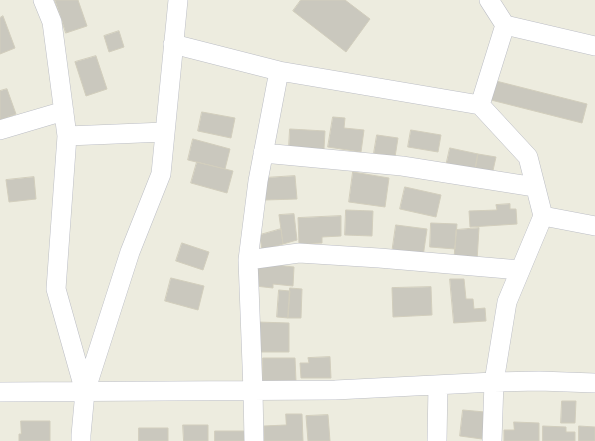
<!DOCTYPE html>
<style>
body{margin:0}
canvas{display:block;background:#edecdf}
</style>
<canvas width="595" height="441"></canvas>
<script>
const context = document.querySelector('canvas').getContext('2d');
context.lineJoin = 'round';
function fillPath(path, color) {
  context.fillStyle = color;
  context.fill(path, 'evenodd');
}
function stroke(path, color, width, dash) {
  context.strokeStyle = color;
  context.lineWidth = width;
  context.lineCap = dash ? 'butt' : 'round';
  context.setLineDash(dash || []);
  context.stroke(path);
}
const building = new Path2D(`
 M55 0H78L87 26 66 33Z
 M301 0H345L370 19 346 52 293 11Z
 M3 16 15 48 0 54V18Z
 M119 31 124 47 109 52 104 36Z
 M96 56 107 89 86 96 75 62Z
 M496 81 587 104 582 123 491 100Z
 M7 89 16 114 0 120V91Z
 M202 112 235 118 231 138 198 131Z
 M333 117 345 118 344 128 364 130 361 152 328 147Z
 M290 129 325 131 324 149 289 147Z
 M411 130 441 135 438 152 408 147Z
 M377 135 398 138 395 157 374 153Z
 M193 139 230 149 225 169 188 160Z
 M450 148 478 154 475 171 446 166Z
 M478 154 496 157 492 175 475 171Z
 M197 162 233 171 227 193 191 183Z
 M353 172 389 178 385 207 349 202Z
 M295 176 297 199 265 200 264 178Z
 M34 177 36 199 9 202 6 180Z
 M405 187 441 195 436 217 400 209Z
 M510 204V209H516L517 224 470 227 469 211 497 210 496 205Z
 M346 210 373 211 372 236 345 235Z
 M294 214 297 240 283 244 279 215Z
 M341 216V236L322 237V243L299 244 298 218Z
 M431 223 457 224 455 249 430 247Z
 M396 225 427 229 423 257 392 253Z
 M479 228 477 261 454 259 456 230Z
 M281 229 283 244 262 250 260 235Z
 M182 243 209 252 203 270 176 261Z
 M257 263 294 267 293 286 273 284V288L255 286Z
 M171 278 204 286 198 310 165 301Z
 M450 279H464L466 299H473L474 309 485 308 486 321 454 323Z
 M431 287 432 315 393 317 392 288Z
 M290 288 302 289 301 318H288Z
 M279 290 290 291 288 318 277 317Z
 M257 322 289 323V352H257Z
 M330 357 331 378H301L300 363H309L308 358Z
 M263 358H295L296 381H263Z
 M562 401H576L575 423H561Z
 M463 410 485 412 482 439 460 436Z
 M286 414H302L303 441H264V426L286 425Z
 M328 415 330 441H308L306 416Z
 M21 421H50V441H19V434H21Z
 M514 422 539 423V441H504V430H514Z
 M183 425H208V441H184Z
 M543 426 566 427V432H575V441H543Z
 M579 426 595 427V441H579Z
 M139 428H168V441H139Z
 M215 431H248V441H215Z`);
const minor = new Path2D(`
 M43 0 52 22 67 136 56 289 85 392
 M505 25 595 46
 M173 44 279 71 480 105 505 25 489 0
 M480 105 528 157 543 216
 M0 130 64 111
 M67 136 165 132
 M263 153 402 166 535 187
 M248 260 299 253 379 258 520 270
 M0 392 335 390 494 382 539 381 595 383
 M81 441V435L85 392 130 252 161 174 178 0
 M254 441 253 391 248 260 258 181 279 71
 M437 441 438 385
 M492 441 494 382 507 302 543 216 595 226`);
fillPath(building, '#cac8be');
stroke(building, '#d2cebd', 1);
stroke(minor, '#bcbec5', 20);
stroke(minor, '#fff', 19);
</script>
